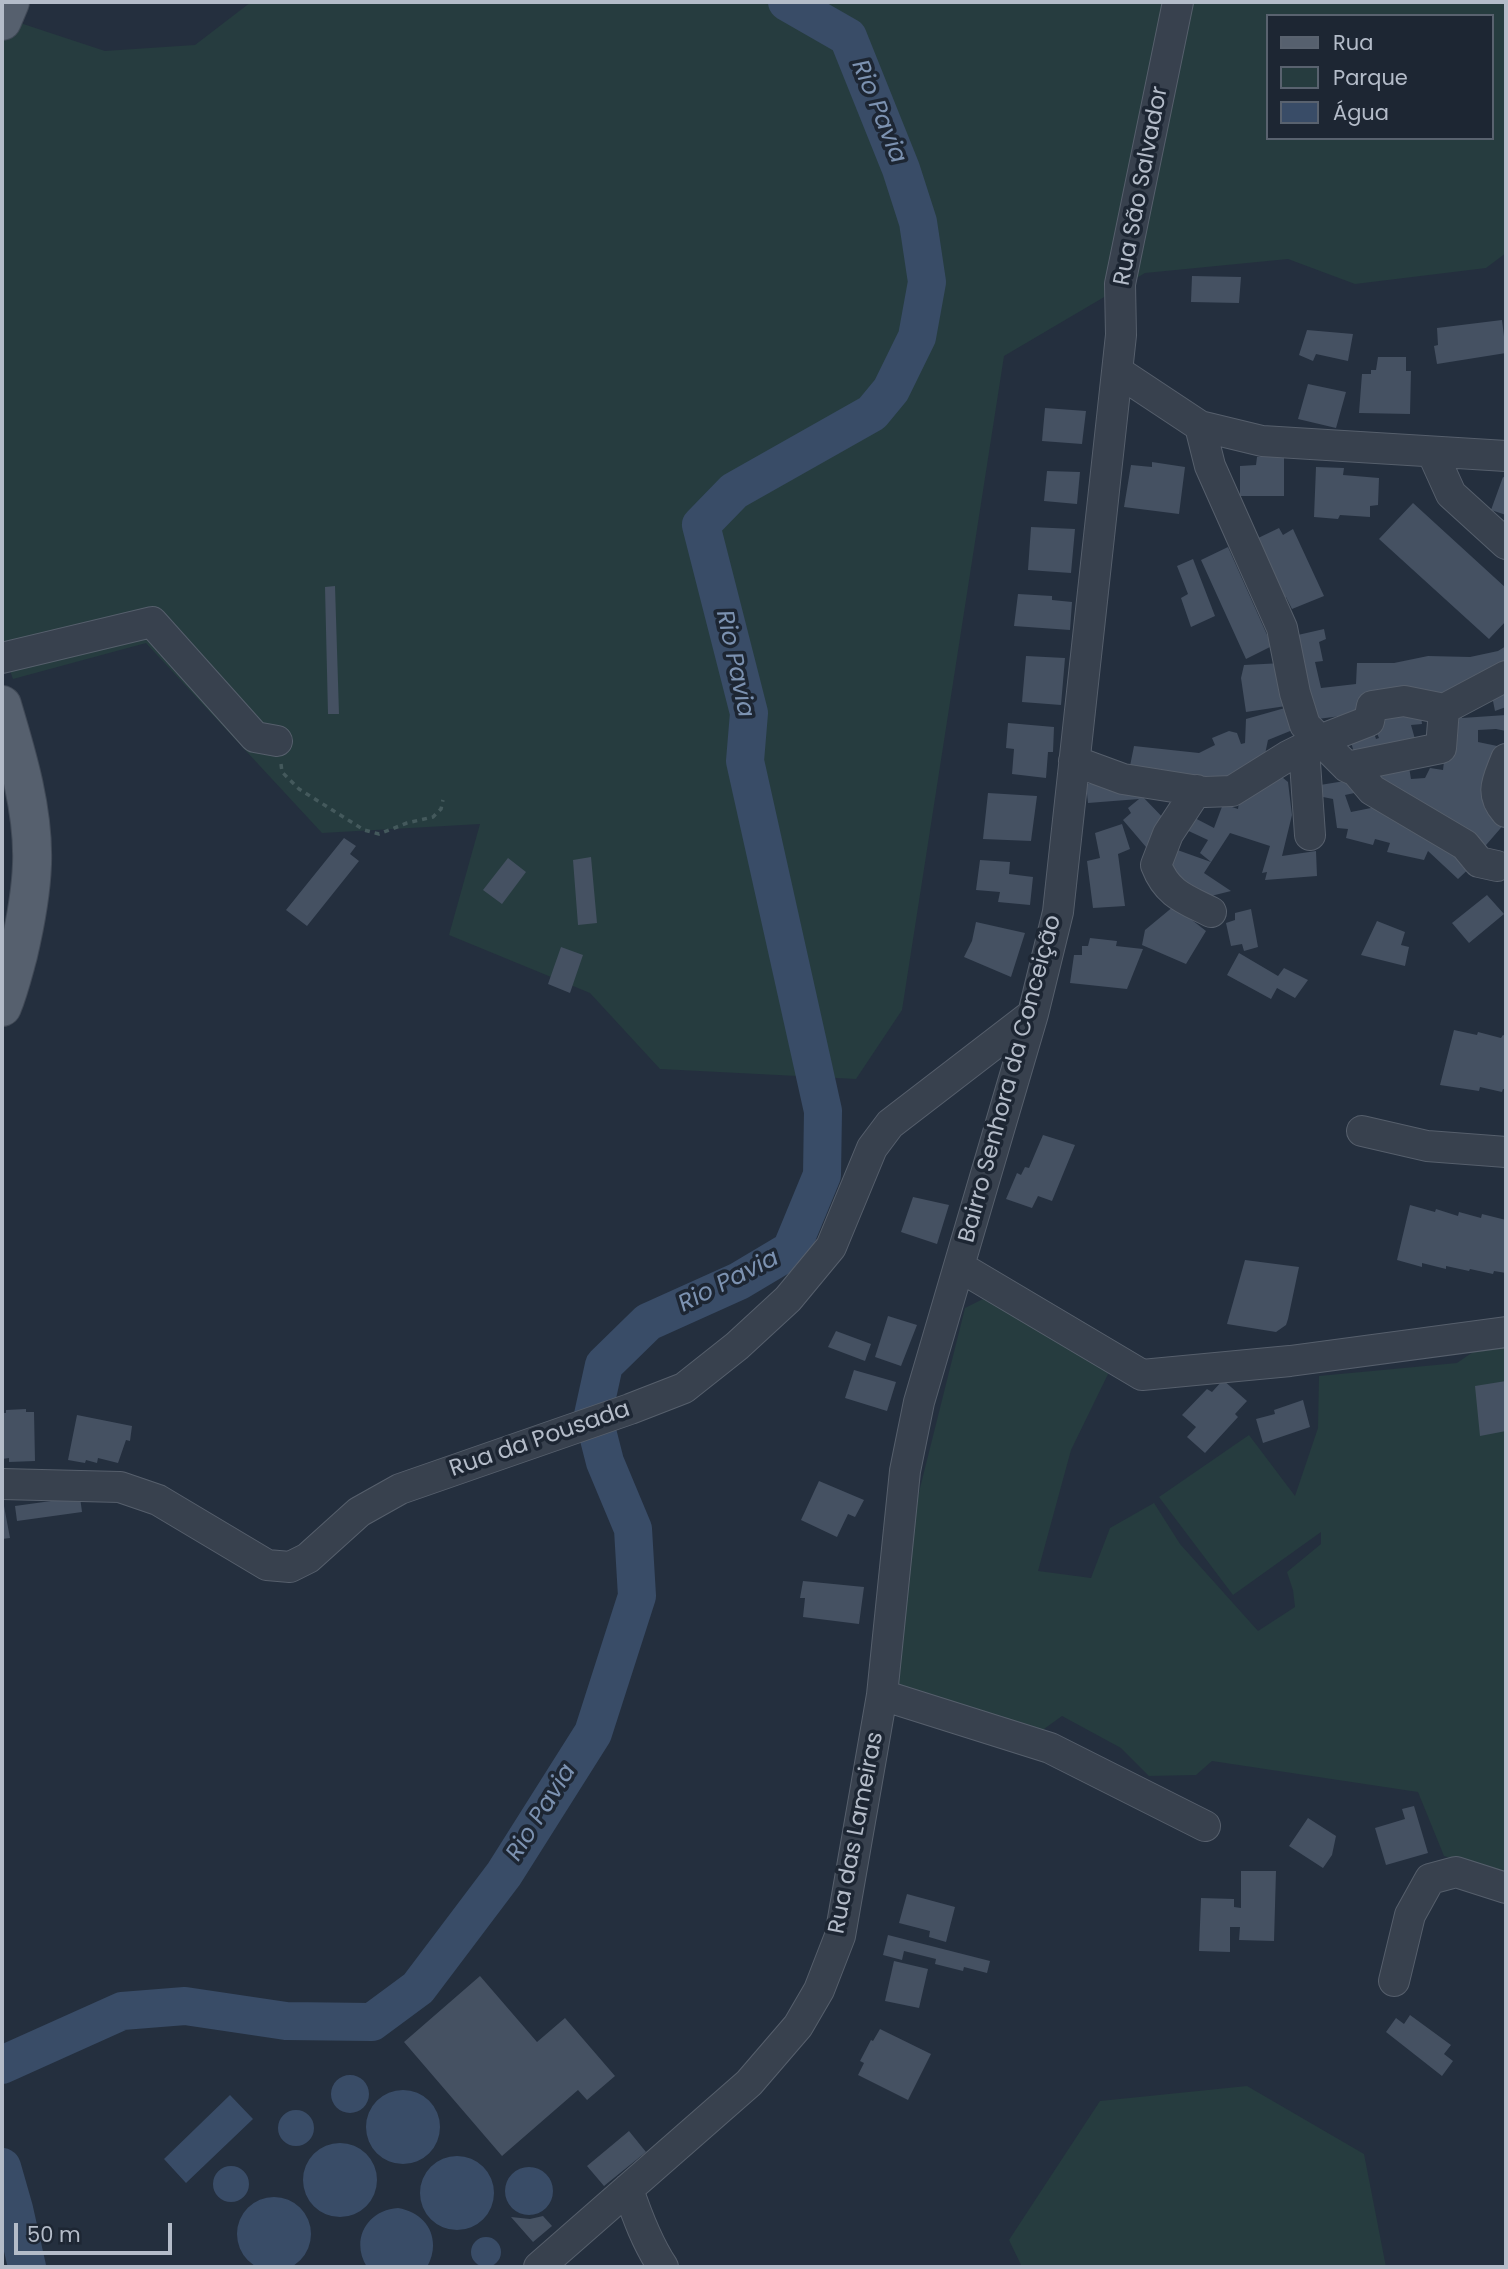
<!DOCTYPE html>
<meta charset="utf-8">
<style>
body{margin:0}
#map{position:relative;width:1508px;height:2269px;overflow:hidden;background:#242f3e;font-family:Poppins,sans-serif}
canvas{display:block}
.frame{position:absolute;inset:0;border:4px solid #b4bcc9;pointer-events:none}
.legend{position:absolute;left:1266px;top:14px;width:228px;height:126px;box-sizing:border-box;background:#1d2633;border:2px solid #59626f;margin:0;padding:9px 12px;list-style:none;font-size:21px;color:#b4bcc9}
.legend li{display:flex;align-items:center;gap:14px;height:35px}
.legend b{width:35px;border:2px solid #59626f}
.scale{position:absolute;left:14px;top:2223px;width:158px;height:32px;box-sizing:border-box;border:4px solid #b4bcc9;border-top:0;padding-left:9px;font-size:21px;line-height:24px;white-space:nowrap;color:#b4bcc9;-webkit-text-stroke:5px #1d2633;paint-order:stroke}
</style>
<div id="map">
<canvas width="1508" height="2269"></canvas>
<div class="frame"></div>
<ul class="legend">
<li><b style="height:9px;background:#56606e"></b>Rua</li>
<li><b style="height:19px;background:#263c3f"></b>Parque</li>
<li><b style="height:19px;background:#394c67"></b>Água</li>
</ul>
<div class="scale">50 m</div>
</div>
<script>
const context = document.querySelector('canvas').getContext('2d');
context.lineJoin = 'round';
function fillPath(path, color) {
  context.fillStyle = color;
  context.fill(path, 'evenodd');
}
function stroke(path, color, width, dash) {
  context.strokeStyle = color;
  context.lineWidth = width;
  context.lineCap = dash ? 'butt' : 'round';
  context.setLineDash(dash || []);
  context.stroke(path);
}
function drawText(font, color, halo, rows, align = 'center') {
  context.font = font + ' Poppins,sans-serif';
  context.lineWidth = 7;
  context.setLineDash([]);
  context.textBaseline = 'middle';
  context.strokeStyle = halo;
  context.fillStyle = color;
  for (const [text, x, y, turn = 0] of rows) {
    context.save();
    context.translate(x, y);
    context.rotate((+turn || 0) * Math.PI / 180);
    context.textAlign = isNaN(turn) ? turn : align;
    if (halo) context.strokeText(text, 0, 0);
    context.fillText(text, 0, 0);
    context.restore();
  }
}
const green = new Path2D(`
 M251 2H1506V253L1486 268 1355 284 1288 259 1145 273 1004 356 902 1010 856 1079 660 1069 590 993 449 935 480 824 322 833 146 643 13 679 2 648V17L105 51 195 45ZM1268 16H1492V138H1268Z
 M985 1298 1110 1370 1071 1450 1038 1571 1091 1578 1110 1528 1154 1503 1180 1544 1258 1631 1295 1607 1293 1590 1287 1572 1321 1544V1532L1233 1595 1159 1497 1249 1435 1295 1496 1318 1428 1319 1376 1457 1363 1506 1329V1876L1444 1856 1418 1792 1212 1761 1196 1775 1149 1776 1121 1748 1062 1716 1037 1734 897 1684 908 1536 965 1308Z
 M1247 2086 1364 2154 1386 2267H1022L1009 2240 1100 2101Z`);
const water = new Path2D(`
 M331 2094a19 19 0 1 1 38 0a19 19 0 1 1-38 0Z
 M366 2127a37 37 0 1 1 74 0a37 37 0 1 1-74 0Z
 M230 2095 253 2119 186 2183 164 2159Z
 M278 2128a18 18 0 1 1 36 0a18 18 0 1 1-36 0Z
 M303 2180a37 37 0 1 1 74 0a37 37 0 1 1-74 0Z
 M420 2193a37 37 0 1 1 74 0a37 37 0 1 1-74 0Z
 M213 2184a18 18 0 1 1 36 0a18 18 0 1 1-36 0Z
 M505 2191a24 24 0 1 1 48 0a24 24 0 1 1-48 0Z
 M237 2234a37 37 0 1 1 74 0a37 37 0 1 1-74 0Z
 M398 2208C428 2213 442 2240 427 2267H367C350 2240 367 2210 398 2208Z
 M471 2252a15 15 0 1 1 30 0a15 15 0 1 1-30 0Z`);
const river = new Path2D(`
 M2 2065 122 2011 185 2006 286 2021 372 2022 418 1988 504 1874 593 1733 637 1596 633 1529 605 1462 593 1415 604 1365 648 1322 739 1281 791 1250 822 1175 823 1111 745 761 749 713 701 525 734 491 872 413 891 390 917 337 927 282 918 222 901 169 848 37 787 2
 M2 2167 14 2209 27 2267`);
const building = new Path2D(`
 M1192 276 1241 277 1239 303 1191 302Z
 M1502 320 1506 353 1437 364 1434 346 1438 345 1437 328Z
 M1307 330 1353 334 1348 361 1316 354 1313 361 1299 355Z
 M1378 357H1406V371H1411L1410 414 1359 413 1362 374H1371V370H1376Z
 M1308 384 1346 392 1336 428 1298 419Z
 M1045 408 1086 411 1082 444 1042 441Z
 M1284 456V496H1240V466L1256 465 1257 457Z
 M1152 462 1185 467 1179 514 1124 507 1131 465 1152 467Z
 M1316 467 1344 468 1343 475 1379 478 1378 505 1370 506V517L1340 515 1338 519 1314 517Z
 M1047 471 1080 472 1077 504 1044 501Z
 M1503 477 1506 478V515L1491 510Z
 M1413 503 1506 588V621L1489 639 1379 539Z
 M1031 527 1075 529 1071 573 1028 570Z
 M1279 528 1283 535 1293 529 1324 596 1292 609 1286 597 1281 600 1254 540Z
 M1228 547 1272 646 1246 659 1201 560Z
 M1193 559 1215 616 1191 627 1181 598 1188 594 1177 566Z
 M335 586 339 714H328L325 587Z
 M1018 594 1052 596V600L1072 602 1070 630 1014 626Z
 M1324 629 1326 639 1319 642 1323 661 1315 662 1321 688 1356 684 1357 663H1394L1428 656 1470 657 1498 651 1506 646V671L1473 687 1356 714 1310 720 1289 637Z
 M1026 656 1065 658 1061 705 1022 702Z
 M1283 663 1286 706 1246 712 1241 678 1244 665Z
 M1506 680V707L1495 711 1490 686Z
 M1292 706 1300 727 1268 740 1264 759 1231 780 1129 771 1134 746 1199 753 1215 745 1212 738 1229 731 1237 733 1241 744 1245 743 1246 719Z
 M1420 706 1422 724 1411 725 1417 746 1356 759 1350 739 1374 733 1376 739 1379 738 1374 726 1375 711Z
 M1462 710V718L1506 715V731L1496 729 1478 730V742L1502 747 1506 822 1480 852 1366 767 1407 755 1411 779 1425 778 1430 768 1443 770 1448 728Z
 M1008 723 1054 727 1053 752H1048L1046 778 1012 774 1014 749 1006 748Z
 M1277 773 1288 782 1292 815 1282 856 1316 851 1317 876 1265 880 1267 872 1262 873 1270 846 1230 833 1204 873 1231 891 1211 896 1167 880 1169 847 1211 862 1200 853 1208 840 1180 827 1189 815 1214 828 1223 804 1238 809 1241 790Z
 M1357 779 1364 791 1345 795 1351 812 1381 806 1475 863 1458 879 1428 851 1424 860 1387 852 1390 843 1375 839 1373 845 1346 838 1348 829 1337 828 1333 799 1318 796 1320 785Z
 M1116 780 1142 796 1171 826 1146 847 1123 820 1131 813 1128 808 1139 799 1088 803 1086 784Z
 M988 793 1037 796 1031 841 983 839Z
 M1122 824 1130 849 1118 854 1125 906 1093 908 1087 861 1100 858 1095 833Z
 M344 838 356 846 350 854 359 861 307 926 286 910Z
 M591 857 597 923 578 925 573 860Z
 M508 858 526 872 502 904 483 890Z
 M980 860 1010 862 1009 874 1033 877 1030 905 998 902 1000 892 976 890Z
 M1487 895 1504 914 1469 943 1452 923Z
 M1174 906 1206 931 1186 964 1142 945 1145 930Z
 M1251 909 1258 947 1244 951 1242 944 1231 946 1226 923 1235 920V913Z
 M1377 921 1405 932 1401 945 1409 947 1405 966 1361 955Z
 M976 922 1025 933 1011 977 964 957 972 941Z
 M1090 938 1117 941 1116 946 1143 949 1127 989 1070 983 1074 955H1082V946H1088Z
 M561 947 583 955 570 993 548 984Z
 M1239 953 1278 976 1284 968 1308 980 1295 998 1277 988 1271 999 1227 975Z
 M1454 1030 1477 1035 1478 1032 1501 1038 1503 1035 1506 1036V1089H1503L1502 1092 1480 1087 1479 1091 1440 1085Z
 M1043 1135 1075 1145 1052 1201 1038 1196 1032 1208 1006 1199 1017 1173 1021 1175 1025 1167 1029 1168Z
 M913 1197 949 1205 937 1244 901 1232Z
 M1410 1205 1435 1212 1436 1209 1458 1216 1459 1212 1481 1218 1482 1214 1506 1220V1273L1494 1271 1493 1274 1470 1269 1469 1271 1446 1266V1269L1422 1263V1267L1397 1260Z
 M1245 1260 1299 1267 1288 1319 1286 1325 1276 1332 1227 1324Z
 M888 1316 917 1325 901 1366 875 1357Z
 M836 1331 871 1344 865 1361 828 1347Z
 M854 1370 896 1382 887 1411 845 1398Z
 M1223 1380 1247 1401 1235 1414 1238 1417 1205 1453 1187 1437 1196 1427 1182 1415 1207 1389 1212 1392Z
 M1506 1381V1431L1480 1436 1475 1386Z
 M1303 1400 1310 1427 1263 1443 1256 1419 1275 1414 1274 1410Z
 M26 1409V1412H34L35 1461 9 1462V1458L2 1459V1413H6V1410Z
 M77 1415 132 1426 130 1441 126 1440 118 1463 98 1458 97 1463 86 1460 85 1463 68 1460Z
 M819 1481 864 1500 855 1517 848 1514 837 1537 801 1520Z
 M80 1497 82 1512 17 1521 15 1506Z
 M2 1506H4L10 1538 2 1539Z
 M803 1581 864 1587 859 1624 803 1617 805 1598H800Z
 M1414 1806 1428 1853 1386 1865 1375 1828 1405 1819 1402 1809Z
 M1308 1818 1336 1836 1332 1855 1323 1868 1289 1846Z
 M1241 1871H1276L1274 1941 1239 1940 1240 1927H1230V1952L1199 1951 1201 1898 1234 1899V1907L1241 1908Z
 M907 1894 955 1907 946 1942 929 1937 930 1931 899 1923Z
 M888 1935 990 1961 987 1973 964 1967 963 1971 935 1964 936 1959 904 1951 902 1960 883 1955Z
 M894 1961 928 1969 919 2008 885 2001Z
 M480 1976 537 2042 565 2018 615 2076 587 2100 578 2090 502 2156 404 2042Z
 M1410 2015 1451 2045 1444 2054 1453 2061 1442 2076 1386 2032 1396 2018 1404 2024Z
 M880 2029 931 2054 908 2100 858 2075 864 2063 860 2061 871 2040 873 2041Z
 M629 2131 646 2152 604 2186 587 2166Z
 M543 2216 552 2226 533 2242 511 2217 530 2219Z`);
const path = new Path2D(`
 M281 764 282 772 299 789 364 830 379 834 407 823 433 817 441 809 443 800`);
const minor = new Path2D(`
 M1117 371 1200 426 1262 441 1506 456
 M1200 426 1210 466 1282 628 1295 693 1305 725 1347 767 1356 771 1372 790 1465 845 1479 862 1497 866
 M1432 452 1451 494 1506 544
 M2 658 152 622 255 737 277 741
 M1304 748 1310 835
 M1506 759C1498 780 1489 793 1506 812
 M1074 761 1123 779 1205 792 1232 791 1288 756 1320 740 1369 721 1372 706 1404 701 1444 709 1506 676
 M1347 767 1441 748 1444 709
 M1197 790 1168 834 1156 865C1167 894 1185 899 1211 912
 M1362 1131 1427 1146 1506 1152
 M960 1267 1142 1375 1290 1361 1506 1332
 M2 1484 120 1487 158 1500 267 1565 290 1567 308 1558 359 1512 400 1489 630 1409 684 1388 737 1346 788 1299 831 1247 872 1148 890 1124 1033 1014
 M882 1695 1050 1748 1205 1826
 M1394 1981 1410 1915 1430 1879 1456 1872 1506 1888
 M628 2189C637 2216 647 2243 663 2267
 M539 2267 749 2083 798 2026 819 1990 840 1936 882 1695 905 1471 919 1402 1033 1014 1058 912 1121 335 1120 284 1178 2`);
const major = new Path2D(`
 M2 21 10 2
 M2 705C17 755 34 811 32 864 31 895 25 925 18 955 13 973 9 990 2 1007`);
const streetNames = [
 ["Rua São Salvador",1142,186,-79],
 ["Bairro Senhora da Conceição",1011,1079,-75],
 ["Rua da Pousada",540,1440,-19],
 ["Rua das Lameiras",857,1833,-79]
];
const waterNames = [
 ["Rio Pavia",878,112,68],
 ["Rio Pavia",734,664,78],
 ["Rio Pavia",729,1282,-27],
 ["Rio Pavia",542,1813,-58]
];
fillPath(green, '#263c3f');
fillPath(water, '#394c67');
stroke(river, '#394c67', 38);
fillPath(building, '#455162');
stroke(minor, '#565f6c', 32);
stroke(major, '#414a57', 40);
stroke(path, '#44595c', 3.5, [5, 5]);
stroke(minor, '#38414e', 30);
stroke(major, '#56606e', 38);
drawText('23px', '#b4bcc9', '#1d2633', streetNames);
drawText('italic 24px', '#7c92b1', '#1d2633', waterNames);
</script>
